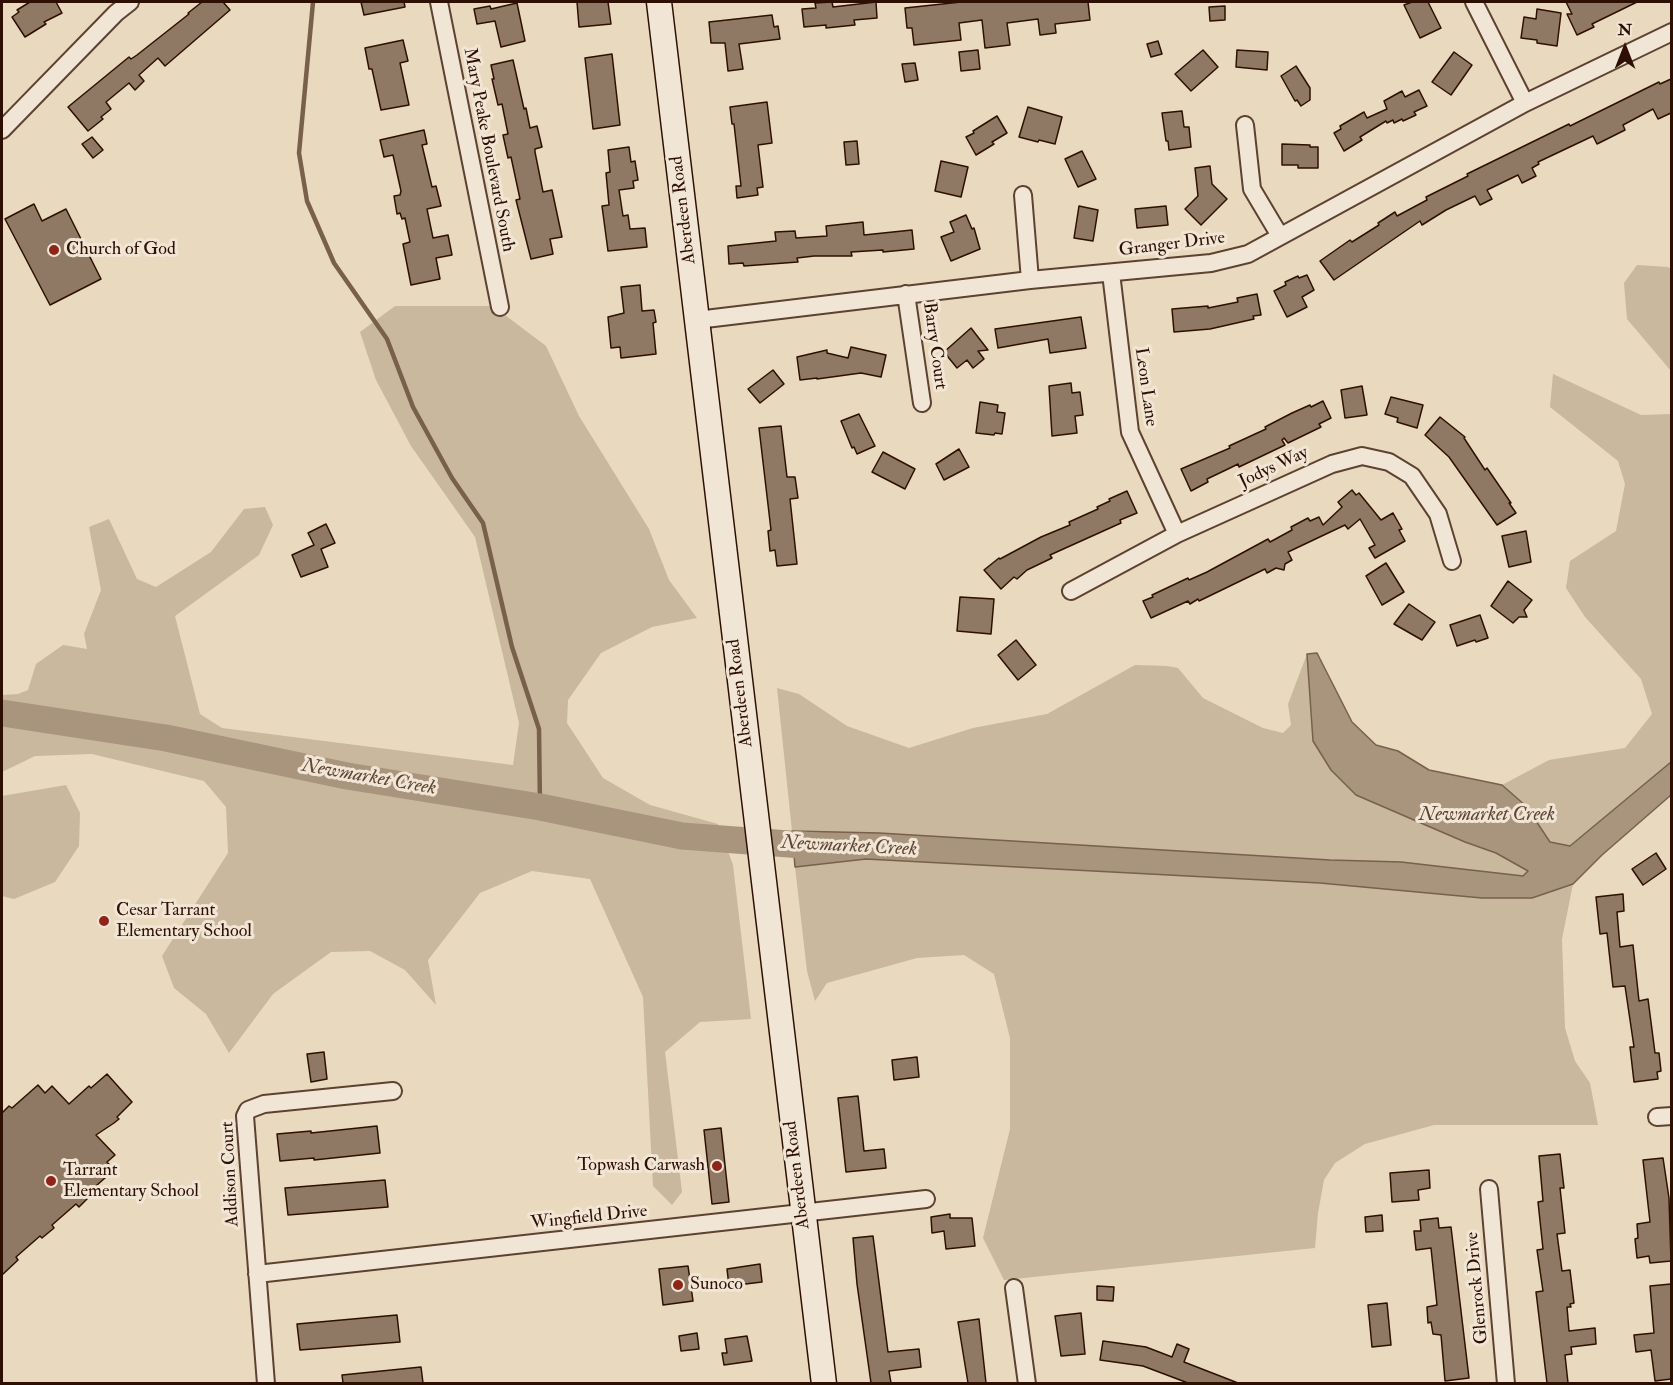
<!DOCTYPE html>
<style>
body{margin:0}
#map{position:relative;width:1673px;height:1385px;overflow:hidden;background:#e9d9be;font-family:"IM FELL Double Pica",serif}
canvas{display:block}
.frame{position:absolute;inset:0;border:3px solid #2e1002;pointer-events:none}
.north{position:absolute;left:1595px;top:18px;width:60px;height:60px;-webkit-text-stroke:4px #f1e6d5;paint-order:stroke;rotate:0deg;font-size:16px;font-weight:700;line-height:24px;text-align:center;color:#2e1002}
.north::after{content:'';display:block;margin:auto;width:21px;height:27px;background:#2e1002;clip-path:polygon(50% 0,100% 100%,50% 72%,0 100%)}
</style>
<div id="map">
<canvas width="1673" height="1385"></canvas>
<div class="frame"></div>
<div class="north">N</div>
</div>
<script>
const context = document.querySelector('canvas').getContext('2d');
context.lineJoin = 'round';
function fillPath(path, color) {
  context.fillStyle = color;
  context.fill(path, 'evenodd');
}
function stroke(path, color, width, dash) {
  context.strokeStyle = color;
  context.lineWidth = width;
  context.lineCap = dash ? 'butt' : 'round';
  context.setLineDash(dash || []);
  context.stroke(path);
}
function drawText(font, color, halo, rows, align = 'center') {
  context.font = font + ' "IM FELL Double Pica",serif';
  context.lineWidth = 6;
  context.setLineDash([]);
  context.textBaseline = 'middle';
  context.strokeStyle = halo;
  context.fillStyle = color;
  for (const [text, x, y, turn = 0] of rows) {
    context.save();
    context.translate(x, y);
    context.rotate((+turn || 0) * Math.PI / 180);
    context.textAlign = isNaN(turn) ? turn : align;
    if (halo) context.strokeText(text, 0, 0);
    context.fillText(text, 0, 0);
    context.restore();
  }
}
const green = new Path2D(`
 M1637 265 1668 267 1671 269V371L1627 319 1624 283Z
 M395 306H493L546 346 579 416 649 529 669 580 697 618 652 627 601 653 568 700 567 723 603 778 650 805 718 824 733 865 751 1019 700 1022 665 1052 682 1192 672 1205 653 1186 643 997 590 879 532 871 480 893 428 960 436 1005 405 970 370 951 331 952 273 994 229 1053 206 1014 174 988 162 956 228 853 226 807 204 781 92 754 35 756 2 772V695L18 694 28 690 36 664 63 645 87 649 84 634 101 590 89 527 109 519 137 579 156 587 211 552 244 509 265 507 273 525 259 555 175 616 200 714 222 728 513 765 519 723 475 537 411 446 376 380 360 332Z
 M1553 374 1641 415 1671 414V762L1570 846 1550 842 1527 806 1502 785 1549 760 1625 748 1652 714 1641 679 1585 617 1566 588 1570 561 1616 531 1625 484 1618 461 1550 407Z
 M1307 654 1313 741 1331 770 1356 795 1465 842 1496 853 1528 871 1523 876 1401 862 1330 860 879 833 792 831 777 688 799 694 847 726 909 748 973 728 1047 714 1135 665 1167 666 1178 668 1203 698 1263 728 1283 733 1291 725 1288 704Z
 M66 785 80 813 79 846 55 882 14 899 2 896V796Z
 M866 859 1320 883 1482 898H1532L1573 884 1562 939 1565 1028 1575 1061 1590 1083 1598 1125H1434L1365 1144 1335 1163 1324 1180 1318 1213 1315 1248 1004 1280 983 1238 1010 1129V1038L994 974 964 955 917 958 827 983 815 1001 807 971 795 867Z`);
const water = new Path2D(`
 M1317 653 1352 722 1376 745 1398 751 1429 770 1502 785 1526 806 1550 842 1570 846 1671 762V795L1602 855 1573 884 1532 898H1482L1320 883 866 859 795 867 792 831 879 833 1330 860 1401 862 1523 876 1528 871 1496 853 1465 842 1356 795 1331 770 1313 741 1307 654Z`);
const stream = new Path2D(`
 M313 2 299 153 307 201 334 263 387 339 413 407 452 478 483 523 512 647 539 729 540 807`);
const river = new Path2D(`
 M2 713 166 738 347 776 540 807 682 836 829 847`);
const building = new Path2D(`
 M30 2H56L62 13 44 22 46 24 25 37 12 17 19 12 17 10Z
 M202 2H223L230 10 165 66 158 58 139 75 144 81 135 90 129 83 106 102 111 109 101 117 103 119 88 131 68 107 129 57 131 59 137 55 189 14 188 13Z
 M361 2H404L405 7 364 15Z
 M577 2H608L611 24 579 27Z
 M832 2 833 7 876 2 877 18 854 20 855 25 826 28V25L804 27 802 9 816 8 815 3Z
 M961 2H1088L1090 20 1055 24 1056 33 1040 35 1038 19 1007 23 1010 45 985 48 982 20 959 23 961 40 914 45 912 28H907L905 8Z
 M1412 2H1428L1441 28 1420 38 1404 5Z
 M1566 2H1637L1592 24 1594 27 1577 35 1567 14H1572Z
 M517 3 525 41 501 47 495 21 477 24 474 9 490 6 491 9Z
 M1225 6V20L1210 21 1209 7Z
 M1537 9 1561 13 1557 46 1537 43V40L1521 38 1524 17 1536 19Z
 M772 15 774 27 778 26 780 39 739 44 743 69 728 71 725 43H711L709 22Z
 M403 40 408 61 400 63 409 105 381 110 372 69H369L365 48Z
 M1158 41 1162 54 1151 57 1147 44Z
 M978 50 980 69 961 71 959 52Z
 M1203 50 1218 67 1191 91 1175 74Z
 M1237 50 1268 52 1267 70 1236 67Z
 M1454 52 1472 65 1451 95 1432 82Z
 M612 54 620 125 593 129 585 58Z
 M513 60 524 109 526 108 530 128 537 126 542 147 535 149V152L543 192 552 190 562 237 550 239 553 254 531 259 516 200 520 199 511 157 508 158 503 135 508 134 502 104 498 105 492 79H494L491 65Z
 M915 63 918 80 905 82 902 64Z
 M1296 66 1310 88V100L1301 106 1297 100 1295 101 1281 76Z
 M1671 79V113L1658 119 1653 109 1623 125 1625 130 1597 144 1593 136 1538 162 1539 164 1532 168 1536 176 1522 183 1518 175 1487 190 1492 199 1480 205 1475 196 1446 210 1422 225 1420 221 1334 280 1320 261 1350 240 1352 242 1379 225 1378 223 1395 212 1397 216 1427 200 1426 197 1468 176 1467 174 1569 124 1570 126 1659 82 1660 84Z
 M1419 90 1427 106 1414 112 1416 115 1403 121 1402 119 1394 123 1393 120 1387 123 1386 121 1360 137 1362 140 1344 151 1334 133 1341 129 1340 126 1364 112 1367 118 1387 109 1384 101 1402 91 1405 97Z
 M767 102 772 143 758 145 763 187 757 188 758 195 737 198 736 186H741L734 124H732L730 107Z
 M1028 107 1062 117 1055 144 1039 140 1038 142 1019 137Z
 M1182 111 1184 127H1189L1191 147 1169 150 1168 141H1166L1162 113Z
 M997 116 1007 133 992 142 994 144 976 155 966 137 974 133 973 131Z
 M424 130 427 144 422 145 432 187 436 186 441 206 427 209 433 238 448 235 452 255 436 258 440 279 411 285 403 244 410 242 405 218 402 219 400 213 397 214 394 196 400 195 401 191 393 155 384 157 380 140Z
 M92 137 103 150 93 158 82 144Z
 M857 141 859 164 846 165 844 142Z
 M1282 144 1310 145V147H1318V168H1298V165H1282Z
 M629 147 631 162 635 161 638 180 633 181 634 188 619 190 623 216 628 215 630 229 645 228 647 247 608 251 602 206 609 205 606 173 610 172 608 150Z
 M1082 151 1096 179 1078 187 1065 159Z
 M941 161 968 167 961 197 935 191Z
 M1210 166 1212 184 1227 199 1201 225 1185 209 1198 196 1195 168Z
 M34 204 42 221 66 209 101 279 50 305 5 219Z
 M1079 206 1098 210 1093 241 1074 238Z
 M1166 206 1168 225 1137 228 1135 209Z
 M966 215 972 229 974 228 980 249 951 261 941 237 954 232 950 222Z
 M863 222 864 235 912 230 914 249 883 252V250L851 252 852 256H814L797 258 798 262 744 266 743 263 729 264 728 246 776 241 775 232 795 231 796 238 827 236 826 226Z
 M1307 275 1314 290 1302 297 1307 307 1287 317 1274 291 1286 285 1285 282 1298 276 1299 278Z
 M640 285 642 311 654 310 656 322 653 323 656 354 621 358 620 347 611 348 608 317 624 313 621 287Z
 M1257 294 1261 315 1253 316 1254 319 1210 329 1174 332 1172 309 1208 306V308L1238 302 1237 298Z
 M1081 317 1086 348 1050 353 1048 339 998 348 995 329Z
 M971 328 988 350 978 351 984 359 973 368 967 360 957 368 944 352Z
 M851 347 886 355 881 377 861 373 817 379V378L800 380 797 357 827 350V353L848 358Z
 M773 370 784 384 760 403 748 389Z
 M1071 383 1072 393 1080 392 1083 415 1075 416 1077 433 1052 436 1049 386Z
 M1362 386 1367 415 1345 418 1341 390Z
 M1391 397 1423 405 1417 428 1397 422 1398 418 1385 414Z
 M1323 401 1331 418 1319 424 1321 427 1288 443 1284 438 1282 440 1285 445 1239 467 1238 464 1230 468 1207 479 1208 482 1191 491 1181 469 1230 448 1229 446 1266 429 1265 427 1292 413 1310 405 1311 407Z
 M980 402 998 405 997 412 1005 413 1002 434 995 433 994 435 976 433Z
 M859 414 875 446 857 454 854 447 852 448 841 421Z
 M1440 417 1465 437 1464 438 1485 470 1487 468 1511 503H1509L1516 513 1497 525 1449 457 1425 435Z
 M781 426 787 477H795L798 498 790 499 797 564 777 566 775 550 770 551 768 531 771 530 759 428Z
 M959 449 969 467 944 480 936 464Z
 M883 452 915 469 905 489 872 472Z
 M1352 490 1356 495 1359 493 1381 520 1393 513 1402 529 1399 530 1405 541 1375 558 1369 548 1375 545 1360 519 1348 529 1345 525 1288 552 1292 560 1285 564 1284 570 1276 568 1267 573 1265 569 1199 601 1198 599 1190 604 1188 601 1151 618 1143 601 1153 597 1152 595 1188 578 1189 580 1207 572 1268 539 1270 542 1292 530 1291 527 1308 518 1310 521 1319 517 1323 525 1342 507 1338 502Z
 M1127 491 1137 513 1120 520 1121 523 1050 555 1052 558 1027 570 1017 579 1014 577 1001 589 984 570 999 558 1000 559 1041 537 1070 525 1069 522 1098 509 1097 507 1110 501 1109 499Z
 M326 524 335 543 321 549 328 567 301 577 292 555 314 545 308 533Z
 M1526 531 1531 562 1509 567 1502 536Z
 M1386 563 1404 592 1382 605 1366 576Z
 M1508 581 1532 600 1524 610 1527 617H1519L1513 623 1491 606Z
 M960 597 994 599 991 634 957 631Z
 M1409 604 1435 622 1422 640 1394 624Z
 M1480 615 1488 638 1476 642 1475 640 1457 646 1450 625Z
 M1016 640 1036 665 1018 680 998 655Z
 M1656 853 1666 869 1643 885 1632 869Z
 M1623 894 1624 911 1617 912 1620 947 1633 945 1639 1001 1648 999 1655 1053H1659L1661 1071 1657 1072 1658 1079 1634 1082 1630 1047H1634L1625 986 1613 987 1607 933 1600 934 1596 897Z
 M324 1052 327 1079 311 1082 307 1054Z
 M917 1057 919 1077 894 1080 892 1060Z
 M107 1074 132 1102 117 1117 119 1119 114 1123 96 1135 115 1155 107 1162 114 1170 88 1193 90 1196 79 1207 76 1204 52 1225 54 1228 42 1238 40 1236 16 1257 18 1260 2 1275V1113L9 1106 12 1108 38 1085 45 1093 52 1086 69 1104 89 1086 91 1088Z
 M858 1096 864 1151 884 1149 886 1168 846 1172 838 1098Z
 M377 1126 380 1153 314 1160V1158L280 1161 277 1134 311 1131V1133Z
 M721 1128 729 1202 712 1204 704 1130Z
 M1560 1154 1564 1188H1560L1565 1233 1557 1234 1562 1271 1570 1270 1574 1303 1570 1304 1571 1307H1567L1569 1331 1595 1328 1596 1344 1571 1347 1572 1354 1565 1355 1568 1383H1547L1536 1292 1543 1291 1537 1250 1543 1249 1538 1202 1543 1201 1539 1156Z
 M1663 1158 1669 1198 1671 1261 1650 1263 1649 1256 1637 1258 1635 1239 1638 1238 1637 1224 1650 1222 1643 1160Z
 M1429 1170 1430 1188 1418 1190 1419 1200 1392 1202 1390 1173Z
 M385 1180 388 1207 288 1215 285 1188Z
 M950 1214V1218H972L975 1246 946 1249 944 1231 932 1233 931 1217Z
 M1382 1215 1383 1231 1366 1232 1365 1217Z
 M1438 1218 1439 1228 1451 1227 1469 1378 1445 1381 1441 1335 1433 1334 1431 1322 1428 1323 1427 1307 1437 1305 1431 1248 1416 1250 1414 1231H1421L1420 1220Z
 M873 1236 888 1352 919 1349 921 1367 889 1371 891 1383H871L857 1284 853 1238Z
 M760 1264 762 1282 729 1286 727 1269Z
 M688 1266 693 1301 663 1305 659 1269Z
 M1671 1284V1379L1655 1381 1651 1350 1636 1352 1634 1335 1654 1333 1650 1286Z
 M1097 1286 1114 1287 1113 1301 1097 1300Z
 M1387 1303 1391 1345 1372 1347 1368 1305Z
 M1081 1313 1085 1354 1061 1356 1055 1316Z
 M397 1315 400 1342 300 1350 297 1324Z
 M979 1319 986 1383H968L958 1322Z
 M697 1333 699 1349 681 1351 679 1336Z
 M747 1336 752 1361 724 1365 722 1353H727L725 1339Z
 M1103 1341 1146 1347 1172 1357 1177 1344 1189 1349 1184 1362 1238 1383H1188L1143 1366 1100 1360Z
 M421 1367 423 1383H343L342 1375Z`);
const minor = new Path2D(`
 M439 2 500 307
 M1474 2 1525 103
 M1245 125 1252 189 1280 236
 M2 130 116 13 130 2
 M1023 195 1030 280
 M1111 273 1130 432 1177 534
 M906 294 922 403
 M697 320 1030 280 1211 263 1248 254 1525 103 1672 32
 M1071 591 1177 534 1332 464 1362 456 1389 462 1412 476 1438 514 1452 561
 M1657 1117 1672 1116
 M1489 1189 1506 1384
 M257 1274 926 1199
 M1014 1288 1027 1384
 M266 1384 245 1116 248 1110 264 1104 393 1091`);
const secondary = new Path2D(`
 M659 2 824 1384`);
const markers = [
 [54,250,6,"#8f2418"],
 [104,921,6,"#8f2418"],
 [717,1166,6,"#8f2418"],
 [51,1181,6,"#8f2418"],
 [678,1285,6,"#8f2418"]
];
const streetNames = [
 ["Mary Peake Boulevard South",488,150,79],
 ["Aberdeen Road",684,210,-97],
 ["Granger Drive",1172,245,-7],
 ["Barry Court",934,346,82],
 ["Leon Lane",1145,387,82],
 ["Jodys Way",1274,468,-25],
 ["Aberdeen Road",741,693,-97],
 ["Addison Court",231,1174,-93],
 ["Aberdeen Road",798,1175,-97],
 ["Wingfield Drive",589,1218,-6],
 ["Glenrock Drive",1478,1288,-95]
];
const poiNames = [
 ["Church of God",66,250],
 ["Cesar Tarrant",116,911],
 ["Elementary School",116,932],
 ["Topwash Carwash",705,1166,"right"],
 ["Tarrant",63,1171],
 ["Elementary School",63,1192],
 ["Sunoco",690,1285]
];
const waterNames = [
 ["Newmarket Creek",369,778,10],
 ["Newmarket Creek",1487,816],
 ["Newmarket Creek",849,847,3]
];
fillPath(green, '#c9b79e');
fillPath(water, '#a9957e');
stroke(water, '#78604c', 1.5);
stroke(stream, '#78604c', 4.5);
stroke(river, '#a9957e', 27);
fillPath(building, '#8f7964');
stroke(building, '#2e1002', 1.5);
stroke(minor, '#5d4231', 20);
stroke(secondary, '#2e1002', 27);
stroke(minor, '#f1e6d5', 16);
stroke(secondary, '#f1e6d5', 24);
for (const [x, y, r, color] of markers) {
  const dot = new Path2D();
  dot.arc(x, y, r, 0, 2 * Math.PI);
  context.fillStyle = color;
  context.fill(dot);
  stroke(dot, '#f1e6d5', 2);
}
drawText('18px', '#2e1002', '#f1e6d5', streetNames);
drawText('18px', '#2e1002', '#f1e6d5', poiNames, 'left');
drawText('italic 20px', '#5f4534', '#f1e6d5', waterNames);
</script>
